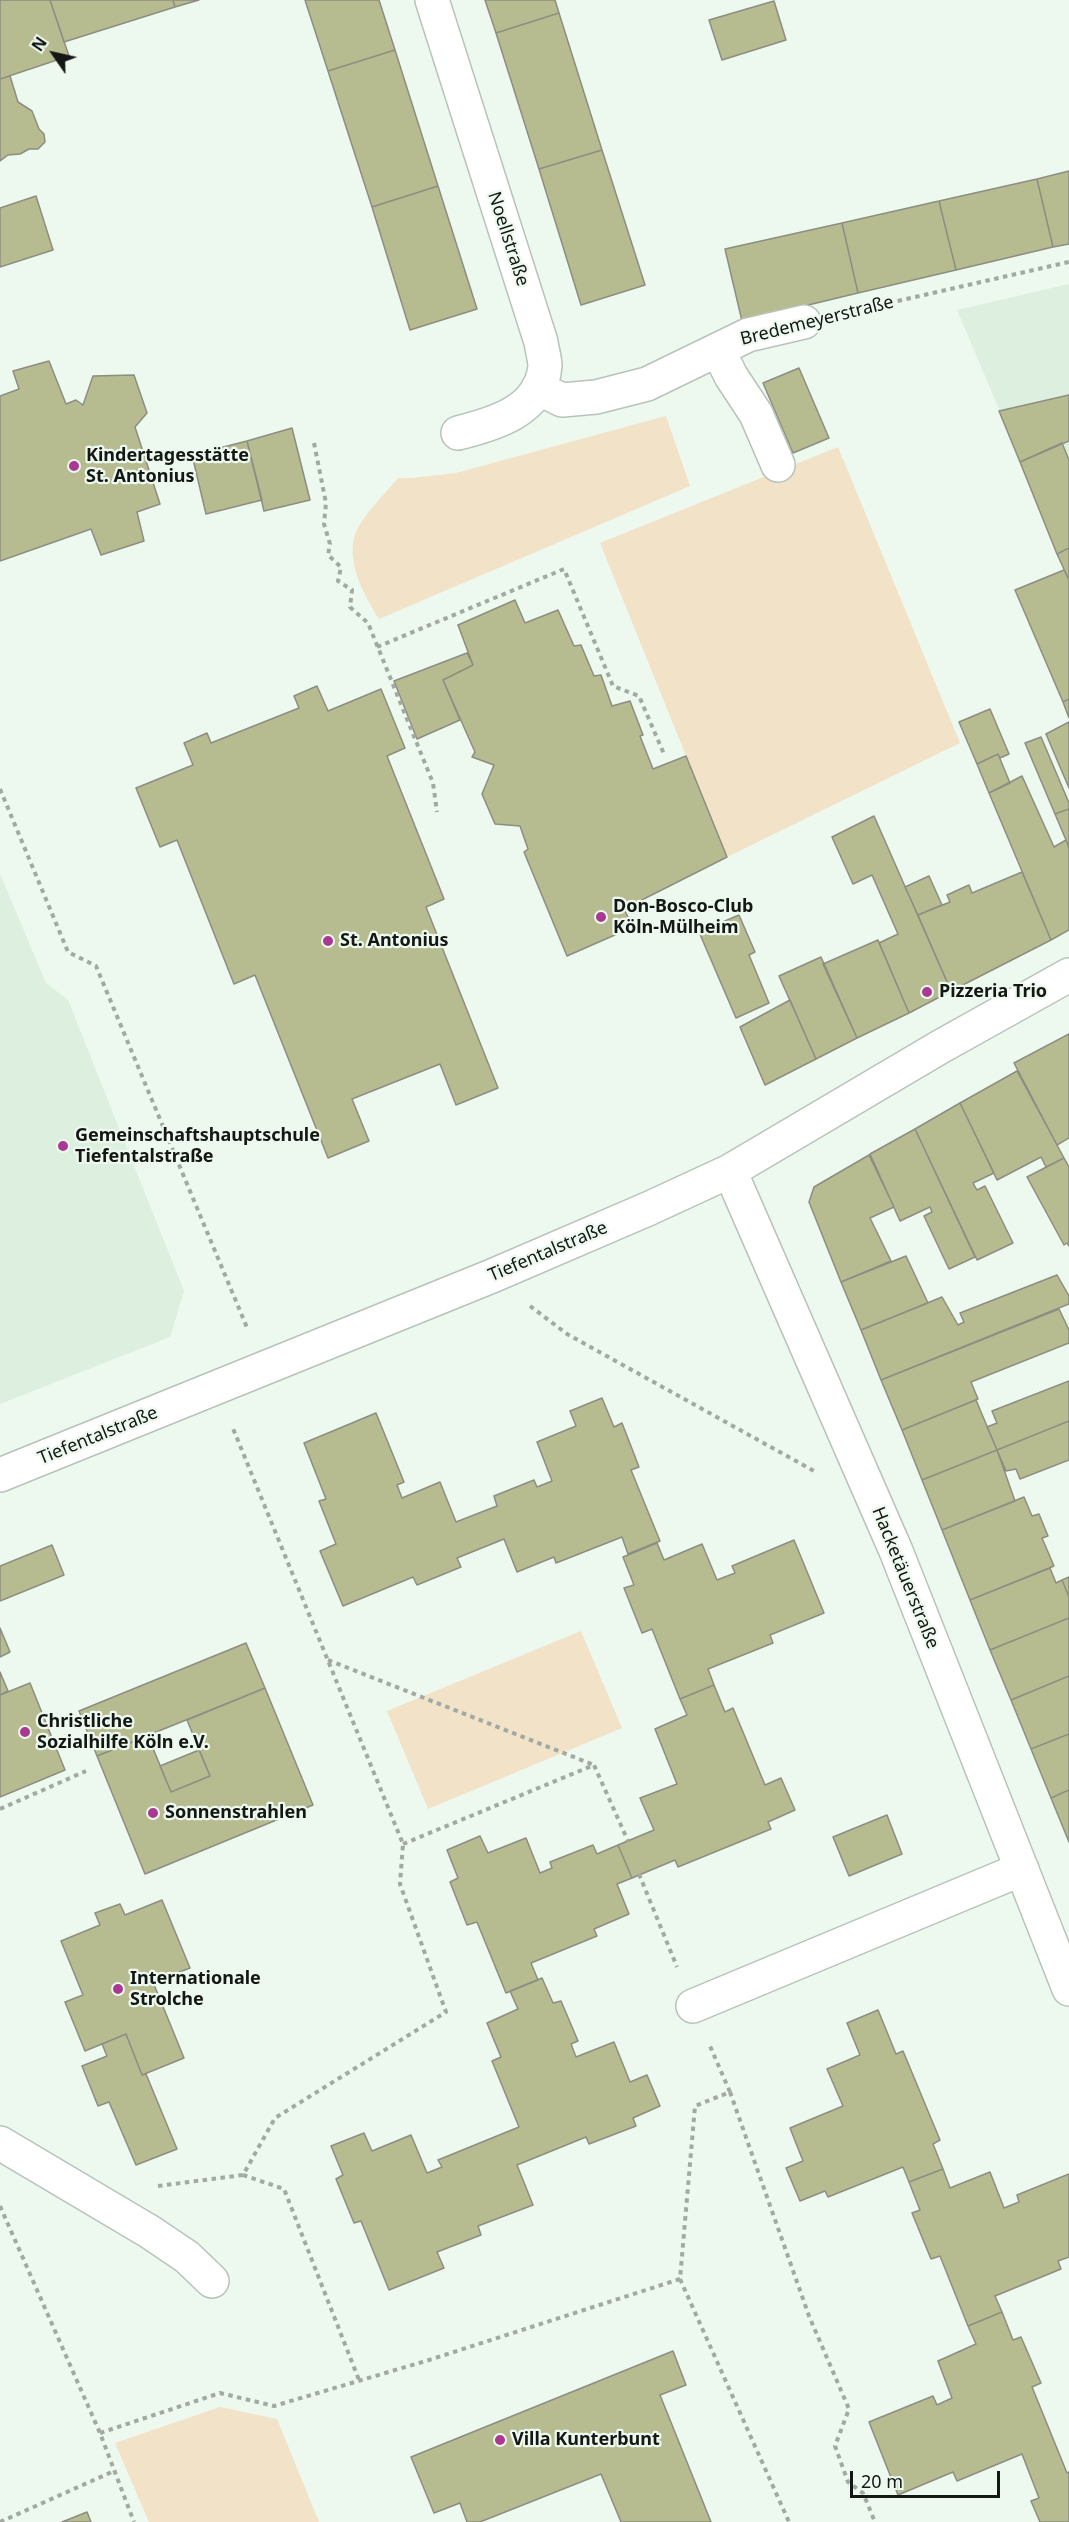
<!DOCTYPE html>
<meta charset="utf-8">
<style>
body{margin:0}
#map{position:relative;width:1069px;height:2522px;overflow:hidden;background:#edf8ee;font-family:"Noto Sans",sans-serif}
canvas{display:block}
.north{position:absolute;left:24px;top:24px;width:60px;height:60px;-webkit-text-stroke:4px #edf8ee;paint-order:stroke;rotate:304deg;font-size:16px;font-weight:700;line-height:24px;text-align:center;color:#141714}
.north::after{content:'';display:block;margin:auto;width:21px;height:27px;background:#141714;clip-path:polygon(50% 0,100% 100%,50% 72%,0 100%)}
.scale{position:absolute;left:850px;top:2471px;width:150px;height:27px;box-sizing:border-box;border:3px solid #141714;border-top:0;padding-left:8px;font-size:18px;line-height:21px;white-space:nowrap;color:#141714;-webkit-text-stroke:4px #edf8ee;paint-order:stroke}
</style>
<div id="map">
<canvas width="1069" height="2522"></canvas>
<div class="north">N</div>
<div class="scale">20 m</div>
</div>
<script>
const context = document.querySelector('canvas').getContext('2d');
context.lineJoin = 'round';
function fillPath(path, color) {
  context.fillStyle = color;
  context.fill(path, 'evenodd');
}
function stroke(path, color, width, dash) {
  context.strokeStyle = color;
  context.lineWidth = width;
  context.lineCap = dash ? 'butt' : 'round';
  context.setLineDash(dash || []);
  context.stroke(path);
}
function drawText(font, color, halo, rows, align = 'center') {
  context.font = font + ' "Noto Sans",sans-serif';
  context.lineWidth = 4.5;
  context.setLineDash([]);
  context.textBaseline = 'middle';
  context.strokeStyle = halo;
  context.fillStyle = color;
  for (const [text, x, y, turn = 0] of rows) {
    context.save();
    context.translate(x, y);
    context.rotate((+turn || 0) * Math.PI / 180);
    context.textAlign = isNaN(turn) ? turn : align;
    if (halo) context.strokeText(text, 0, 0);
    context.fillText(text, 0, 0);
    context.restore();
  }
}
const built = new Path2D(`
 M1069 284V574L957 310Z
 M0 874 46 983 68 1000 184 1291 170 1337 0 1404Z`);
const green = new Path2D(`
 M666 416 690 486 379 619C363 594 342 555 359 526 369 509 385 494 398 478H412L456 473Z
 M838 447 960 743 727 857 600 543Z
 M581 1631 622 1728 428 1809 387 1711Z
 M220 2407 277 2419 319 2522H149L115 2443Z`);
const building = new Path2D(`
 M0 0H50L69 56 0 79Z
 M50 0H173L175 7 64 42Z
 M173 0H199L175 7Z
 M305 0H379L395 50 328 71Z
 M485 0H555L559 13 496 33Z
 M774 1 786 40 722 60 709 20Z
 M559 13 602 150 539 169 496 33Z
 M395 50 438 186 372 207 328 71Z
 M10 76 18 102 32 111 39 129 44 134 45 142 38 149H29L20 154 8 155 0 161V79Z
 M602 150 645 285 581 305 539 169Z
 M1069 171V244L1053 247 1037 179Z
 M1037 179 1053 247 956 270 939 201Z
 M438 186 477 309 410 330 372 207Z
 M36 196 53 250 0 267V208Z
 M939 201 956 270 858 293 842 223Z
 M842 223 858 293 742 321 725 249Z
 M49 361 66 404 76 400 83 405 93 376 134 375 147 413 135 427 160 504 137 512 144 541 101 555 91 529 0 561V396L19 389 13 371Z
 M799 368 829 438 793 453 763 383Z
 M1069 395V441L1020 462 999 411Z
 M292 428 310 500 264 511 247 441Z
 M247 441 262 500 206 514 192 455Z
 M1062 443 1069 460V548L1057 554 1020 462Z
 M1069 548V580L1057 554Z
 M1064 570 1069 580V699L1063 702 1015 590Z
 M515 600 525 623 558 610 574 646 581 645 594 676 601 675 612 706 630 701 643 735 640 736 653 769 686 756 727 857 624 909 633 927 567 956 524 852 528 849 520 826 495 824 482 794 494 765 472 757 475 752 443 680 473 665 458 625Z
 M467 653 473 665 443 680 460 720 417 739 394 681Z
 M317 686 328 711 381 689 405 748 387 756 444 899 426 907 498 1088 456 1105 440 1064 352 1099 369 1141 328 1158 255 975 234 984 177 840 160 847 136 788 193 765 184 743 207 733 211 743 299 708 294 696Z
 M1069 699V718L1063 702Z
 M990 709 1009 754 1000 758 998 754 977 764 959 722Z
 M1069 722V788L1046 734Z
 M1041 737 1069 803V809L1055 814 1025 743Z
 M998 754 1010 783 989 793 977 764Z
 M1022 776 1054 847 1066 840 1069 848V930L1051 940 989 793Z
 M1069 809V847L1055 814Z
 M874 816 951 991 909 1013 879 943 898 934 872 875 853 884 832 837Z
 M1022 872 1051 940 951 991 918 915 950 902 947 895 969 885 972 893Z
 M929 876 942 905 918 915 905 887Z
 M739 915 755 952 749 955 769 1003 736 1018 699 932Z
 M878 940 909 1013 857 1038 823 964Z
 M821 957 857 1038 816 1059 779 976Z
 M790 1000 816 1059 765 1085 740 1027Z
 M1069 1034V1138L1057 1145 1014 1063Z
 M1017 1071 1064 1158 1046 1167 1041 1157 997 1180 960 1103Z
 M960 1103 994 1173 973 1183 977 1190 985 1186 1013 1243 977 1260 915 1129Z
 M915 1129 975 1257 949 1269 924 1216 932 1212 930 1207 900 1221 870 1154Z
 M869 1155 894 1207 870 1218 891 1261 841 1282 809 1202 814 1187Z
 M1064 1158 1069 1167V1246L1067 1243 1064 1245 1027 1177Z
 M906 1256 928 1303 861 1330 841 1282Z
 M1057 1275 1069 1296V1304L881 1380 861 1330 942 1297 958 1325 964 1322 960 1313Z
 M1059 1309 1069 1330V1343L971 1382 978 1399 902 1430 881 1380Z
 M1069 1381V1421L997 1450 987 1427 997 1423 992 1411Z
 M602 1398 614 1427 622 1423 639 1467 631 1470 660 1541 628 1554 622 1537 556 1563 554 1557 517 1572 504 1539 457 1558 461 1567 417 1585 413 1577 343 1606 320 1551 336 1544 319 1501 326 1499 304 1443 376 1413 404 1482 397 1485 402 1498 440 1482 456 1522 497 1506 494 1496 534 1480 537 1487 552 1481 537 1442 576 1426 570 1411Z
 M976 1400 997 1450 922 1480 902 1430Z
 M1069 1421V1460L1020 1479 1016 1469 1006 1471 997 1450Z
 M997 1450 1015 1501 942 1530 922 1480Z
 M1024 1497 1032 1516 1039 1514 1048 1536 1042 1538 1054 1566 970 1600 942 1530Z
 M794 1540 824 1613 770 1635 773 1643 708 1669 714 1685 680 1699 652 1629 642 1633 624 1588 634 1585 623 1557 657 1543 664 1560 702 1544 717 1580 735 1573 732 1566Z
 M52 1545 64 1575 0 1601V1566Z
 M1050 1568 1056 1583 1062 1580 1069 1597V1618L990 1650 970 1600Z
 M1069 1577V1597L1062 1580Z
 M1069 1618V1676L1011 1700 990 1650Z
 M0 1628 10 1652 0 1657Z
 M246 1643 265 1688 97 1756 79 1711Z
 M0 1672 8 1691 0 1695Z
 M1069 1676V1734L1031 1749 1011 1700Z
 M30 1683 65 1770 0 1797V1695Z
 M714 1685 725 1712 733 1708 765 1785 781 1778 795 1810 768 1822 771 1829 678 1867 675 1860 632 1878 618 1845 654 1830 640 1798 677 1784 655 1729 687 1715 680 1699Z
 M265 1688 313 1805 145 1874 97 1756 148 1736 171 1792 210 1776 187 1720Z
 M1069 1734V1790L1051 1798 1031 1749Z
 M199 1750 210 1776 171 1792 160 1766Z
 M1069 1790V1842L1051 1798Z
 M887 1815 902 1854 849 1876 833 1837Z
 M480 1836 488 1853 526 1838 540 1873 552 1868 550 1862 593 1845 597 1854 618 1845 632 1878 617 1884 629 1914 594 1929 597 1936 531 1963 538 1980 506 1993 477 1922 467 1925 450 1882 458 1878 447 1850Z
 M162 1900 190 1968 153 1982 184 2058 142 2075 126 2034 85 2051 65 2002 83 1995 61 1941 100 1925 95 1913 120 1904 125 1915Z
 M542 1978 553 2003 561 2001 578 2041 571 2044 576 2057 614 2042 630 2082 647 2075 660 2106 633 2118 636 2126 589 2144 586 2137 517 2165 533 2205 478 2226 481 2235 437 2252 444 2268 389 2290 361 2221 354 2223 336 2179 343 2175 331 2146 364 2133 372 2151 411 2135 427 2173 442 2167 438 2160 519 2127 492 2061 501 2057 487 2023 518 2009 510 1991Z
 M878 2010 896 2054 903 2051 940 2140 933 2144 943 2169 909 2182 903 2167 828 2197 825 2191 800 2201 786 2168 803 2161 790 2128 843 2106 827 2069 860 2055 847 2023Z
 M126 2034 142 2075 146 2074 177 2149 136 2165 109 2102 98 2106 82 2066 107 2056 102 2044Z
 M943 2169 950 2188 990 2172 1004 2208 1019 2202 1017 2195 1069 2174V2257L1058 2261 1061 2269 995 2296 1002 2312 968 2326 940 2256 931 2259 912 2213 920 2210 909 2182Z
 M1002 2312 1013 2340 1021 2337 1041 2383 1032 2387 1067 2473 1069 2472V2522H1040L1031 2501 1039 2498 1022 2454 957 2481 953 2472 898 2495 869 2422 933 2396 937 2405 952 2398 938 2361 976 2344 968 2326Z
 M673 2351 686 2385 660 2395 711 2522H621L601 2474 480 2522H467L460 2503 434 2513 411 2457Z
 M87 2512 91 2522H62Z`);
const path = new Path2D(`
 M845 313 1069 262
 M314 443 326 503 324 524 330 544 328 555 341 567 338 581 352 590 350 607 368 623 433 783 437 812
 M377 647 564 569 613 686 639 696 664 754
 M0 789 68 952 96 966 248 1330
 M530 1306 567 1334 814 1471
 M328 1660 594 1765
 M0 1809 86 1771
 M403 1844 594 1765 628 1841
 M639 1874 677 1967
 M730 2092 809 2316 849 2409 835 2446 848 2482 863 2493 875 2522
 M243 2175 284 2189 359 2380
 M158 2186 243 2175 275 2118 446 2012 400 1884 403 1844 232 1426
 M0 2206 100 2433 134 2522
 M680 2279 789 2522
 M100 2433 220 2393 274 2406 429 2360 680 2279 695 2106 730 2092 710 2046
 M0 2522 114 2471`);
const minor = new Path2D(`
 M432 0 541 342C542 350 545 359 545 366 541 411 494 424 458 433
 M718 350 731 376 756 414 778 465
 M538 388 562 400 596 397 647 384 748 335 804 322
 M730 1171 896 1551 1069 1989
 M0 1475 492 1276 650 1208 730 1171 940 1047 1069 975
 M693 2006 1022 1869
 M0 2143 150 2232 187 2257 212 2281`);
const markers = [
 [74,466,6,"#aa3994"],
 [601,917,6,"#aa3994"],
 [328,941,6,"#aa3994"],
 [927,992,6,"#aa3994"],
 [63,1146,6,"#aa3994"],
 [25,1732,6,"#aa3994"],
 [153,1813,6,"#aa3994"],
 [118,1989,6,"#aa3994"],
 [500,2440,6,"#aa3994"]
];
const streetNames = [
 ["Noellstraße",508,239,72],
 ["Bredemeyerstraße",817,321,-14],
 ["Tiefentalstraße",548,1252,-23],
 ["Tiefentalstraße",98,1436,-22],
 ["Hacketäuerstraße",905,1578,68]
];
const poiNames = [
 ["Kindertagesstätte",86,456],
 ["St. Antonius",86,477],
 ["Don-Bosco-Club",613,907],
 ["Köln-Mülheim",613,928],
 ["St. Antonius",340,941],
 ["Pizzeria Trio",939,992],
 ["Gemeinschaftshauptschule",75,1136],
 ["Tiefentalstraße",75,1157],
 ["Christliche",37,1722],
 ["Sozialhilfe Köln e.V.",37,1743],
 ["Sonnenstrahlen",165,1813],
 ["Internationale",130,1979],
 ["Strolche",130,2000],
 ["Villa Kunterbunt",512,2440]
];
fillPath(built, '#ddefdf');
fillPath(green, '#f2e2c7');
fillPath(building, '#b6bc8f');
stroke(building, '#8c8e82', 1.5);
stroke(minor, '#b8c3ba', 36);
stroke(path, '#a1a9a2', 4, [4.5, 4.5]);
stroke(minor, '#fff', 33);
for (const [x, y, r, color] of markers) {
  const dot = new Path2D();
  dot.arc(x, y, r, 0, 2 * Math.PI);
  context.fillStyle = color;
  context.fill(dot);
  stroke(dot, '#edf8ee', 2);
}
drawText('18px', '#141714', '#edf8ee', streetNames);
drawText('bold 18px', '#141714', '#edf8ee', poiNames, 'left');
</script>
